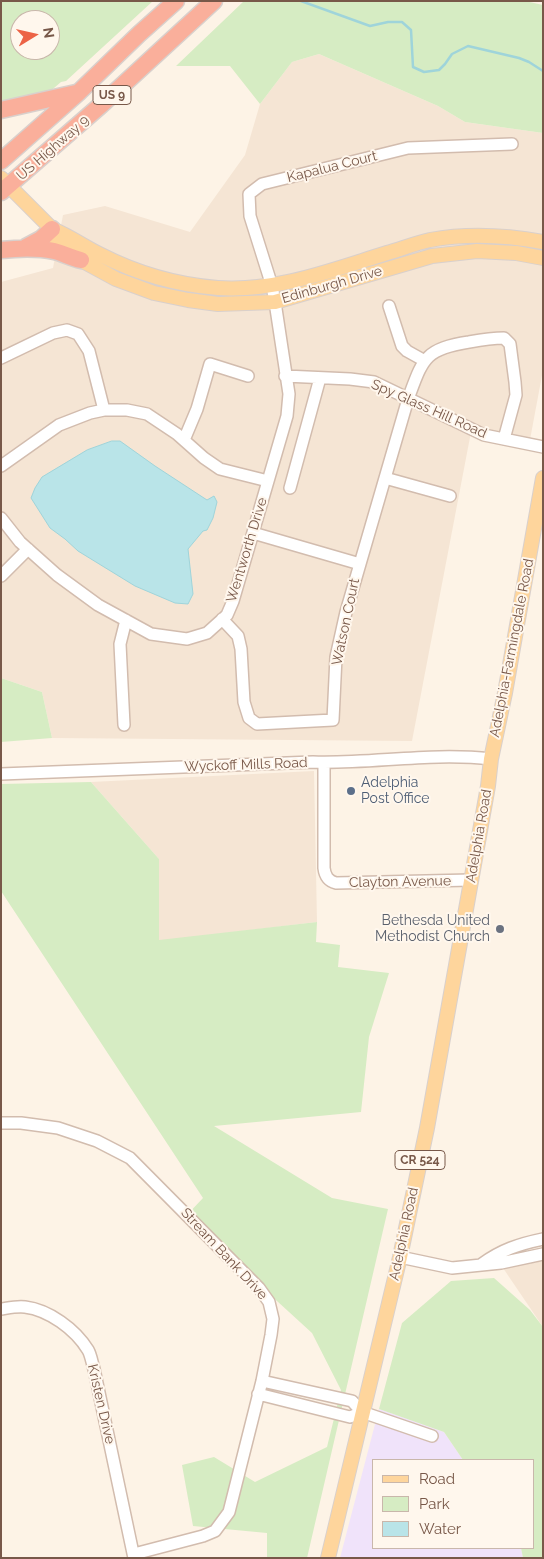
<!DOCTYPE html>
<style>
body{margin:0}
#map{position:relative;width:544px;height:1559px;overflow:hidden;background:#fdf3e6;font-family:Raleway,sans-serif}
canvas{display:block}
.frame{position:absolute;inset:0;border:2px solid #785849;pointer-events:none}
.legend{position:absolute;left:372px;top:1459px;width:162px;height:90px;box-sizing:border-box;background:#fff7ed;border:1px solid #c9b7ab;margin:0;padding:6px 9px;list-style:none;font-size:15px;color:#785849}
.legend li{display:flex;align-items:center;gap:10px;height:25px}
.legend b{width:25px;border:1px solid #c9b7ab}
.north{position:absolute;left:10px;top:10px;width:50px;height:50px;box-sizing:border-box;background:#fff7ed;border:1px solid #c9b7ab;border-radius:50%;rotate:81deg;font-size:14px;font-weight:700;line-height:20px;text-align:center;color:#785849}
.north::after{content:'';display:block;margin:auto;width:18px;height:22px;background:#ec6346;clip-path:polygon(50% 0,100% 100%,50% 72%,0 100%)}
</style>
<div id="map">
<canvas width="544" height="1559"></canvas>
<div class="frame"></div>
<ul class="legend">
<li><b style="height:6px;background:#fed59c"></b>Road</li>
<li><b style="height:14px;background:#d6ecc3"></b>Park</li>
<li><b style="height:14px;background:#b9e4e8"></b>Water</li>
</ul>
<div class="north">N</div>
</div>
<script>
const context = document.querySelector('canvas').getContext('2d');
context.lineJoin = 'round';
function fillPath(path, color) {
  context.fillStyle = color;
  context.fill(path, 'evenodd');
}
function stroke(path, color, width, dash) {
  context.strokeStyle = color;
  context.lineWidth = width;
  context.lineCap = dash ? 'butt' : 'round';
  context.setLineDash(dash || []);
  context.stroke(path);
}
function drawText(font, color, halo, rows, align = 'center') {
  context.font = font + ' Raleway,sans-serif';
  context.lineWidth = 4;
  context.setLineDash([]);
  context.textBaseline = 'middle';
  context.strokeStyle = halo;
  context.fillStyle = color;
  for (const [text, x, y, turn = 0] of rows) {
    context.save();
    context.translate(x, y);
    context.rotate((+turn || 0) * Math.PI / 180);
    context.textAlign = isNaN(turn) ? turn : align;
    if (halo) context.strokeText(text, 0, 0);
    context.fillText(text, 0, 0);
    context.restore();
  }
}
const residential = new Path2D(`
 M319 54 438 106 465 122 543 133V370L529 445 471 432 412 741 52 738 42 692 1 678V282L53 268 63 215 105 206 190 232 245 155 260 104 292 62Z
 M314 771 317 922 159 941V859L91 782Z
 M543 1261V1327L503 1268Z`);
const education = new Path2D(`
 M379 1409 444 1432 463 1460H373V1548H521L523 1558H340Z`);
const green = new Path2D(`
 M1 1H153L66 81 61 82 47 94 1 104ZM20 20H50V50H20Z
 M244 1H525L543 5V133L465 122 438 106 319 54 292 62 260 104 230 66H176Z
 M1 678 42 692 52 738 1 742Z
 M91 782 159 859V940L317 922 316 942 340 945 338 967 389 973 369 1037 361 1112 214 1126 332 1198 388 1209 307 1558H267V1533L193 1526 182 1465 214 1457 255 1482 327 1447 341 1390 312 1333 185 1217 203 1198 1 891V784Z
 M494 1278 530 1310 543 1327V1558H523L521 1548H533V1460H463L444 1432 379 1409 402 1323 451 1281Z`);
const water = new Path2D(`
 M112 441H120L155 466 207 500 214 496 217 502 213 518 207 530 203 531 188 549 193 594 188 604 175 603 135 586 78 551 65 539 50 528 31 498 35 488 42 477 87 450Z`);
const stream = new Path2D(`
 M301 1 370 26 388 22H402L411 30 413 67 424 72 439 70 445 64 452 54 468 46 519 58 529 62 543 71`);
const minor = new Path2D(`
 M389 306 402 346 407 351 425 361
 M1 358 53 333 67 330 78 334 89 351 104 410
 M285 376 350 379 374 382 484 435 543 447
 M184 440 197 409 210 364 248 376
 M1 466 59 425 90 413 104 410H127L147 414 177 434 204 458 220 469 268 481
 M385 478 450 496
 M290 488 320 378
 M1 518 20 542 57 575 98 605 151 634 187 639 207 633 227 615 233 601 287 416 289 394 275 302 272 286 250 216 249 194 262 184 408 148 512 144
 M253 533 360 564
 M1 576 28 549
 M222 619 238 636 241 649 244 702 249 718 257 724 333 720 336 657 346 612 408 399C423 359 424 349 469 342 480 340 492 338 504 338L510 344 515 382 516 395 504 439
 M124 725 120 644 126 620
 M324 763V868C325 876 328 881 336 883L471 880
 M1 774 313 762C372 764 431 752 491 759
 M1 1123H21L58 1128 97 1141 130 1158 259 1288 269 1302 273 1319 271 1335 262 1381 229 1512 215 1531 203 1536 134 1554
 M400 1257 452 1268 501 1263 543 1254
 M482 1264C501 1250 519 1244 543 1239
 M1 1309C8 1308 17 1306 25 1307 49 1310 75 1329 88 1350 91 1355 92 1363 94 1369L134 1558
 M262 1381 352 1401 362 1412 432 1436
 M258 1394 350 1417 362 1412`);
const major = new Path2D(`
 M1 178 52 229 57 241 75 253 81 260 116 279 154 293 188 300 218 304 275 302 432 256 477 251 516 253 543 258
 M52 229C69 236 83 246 99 254 136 273 176 285 218 288 276 292 332 270 387 253 401 249 416 243 430 240 468 233 505 235 543 242
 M328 1558 400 1257 427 1128 488 786 491 759 505 693 543 478`);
const highway = new Path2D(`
 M1 110 76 93
 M1 161 78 93 139 34 176 1
 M1 192 101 105 214 1
 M26 247 41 239 52 229
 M1 250C19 248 36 247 54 251 63 253 71 258 81 260`);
const markers = [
 [351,791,5,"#5c6f8a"],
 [500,929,5,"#6b7280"]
];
const shields = [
 [112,95,38],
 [420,1160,50]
];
const shieldNames = [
 ["US 9",112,95],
 ["CR 524",420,1160]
];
const streetNames = [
 ["US Highway 9",53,148,-41],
 ["Kapalua Court",332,167,-14],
 ["Edinburgh Drive",332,285,-16],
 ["Spy Glass Hill Road",429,409,24],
 ["Wentworth Drive",247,550,-73],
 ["Watson Court",346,622,-78],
 ["Adelphia-Farmingdale Road",512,648,-79],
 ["Wyckoff Mills Road",246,765,-2],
 ["Adelphia Road",479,836,-80],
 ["Clayton Avenue",400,882,-1],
 ["Adelphia Road",404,1234,-78],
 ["Stream Bank Drive",224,1254,47],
 ["Kristen Drive",101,1404,77]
];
const serviceNames = [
 ["Adelphia",361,783],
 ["Post Office",361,799]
];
const worshipNames = [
 ["Bethesda United",490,921],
 ["Methodist Church",490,937]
];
fillPath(residential, '#f5e5d4');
fillPath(education, '#f0e3fa');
fillPath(green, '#d6ecc3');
fillPath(water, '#b9e4e8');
stroke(water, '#9fd4da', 1);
stroke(stream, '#9fd4da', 2.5);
stroke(minor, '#d2bcae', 14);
stroke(major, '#d9d0cc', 16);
stroke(highway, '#d9d0cc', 19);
stroke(minor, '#fff', 11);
stroke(major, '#fed59c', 14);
stroke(highway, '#faaf9b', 16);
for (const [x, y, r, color] of markers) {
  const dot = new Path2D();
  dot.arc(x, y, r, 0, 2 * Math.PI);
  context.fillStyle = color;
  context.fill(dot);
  stroke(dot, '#fff7ed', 2);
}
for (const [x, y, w] of shields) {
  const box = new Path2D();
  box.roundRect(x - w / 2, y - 9.5, w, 19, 4);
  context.fillStyle = '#fff7ed';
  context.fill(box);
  stroke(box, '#785849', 1);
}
drawText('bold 12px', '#785849', null, shieldNames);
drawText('14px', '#785849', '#fff7ed', streetNames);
drawText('14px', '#4e5e75', '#fff7ed', serviceNames, 'left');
drawText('14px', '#5b616d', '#fff7ed', worshipNames, 'right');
</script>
